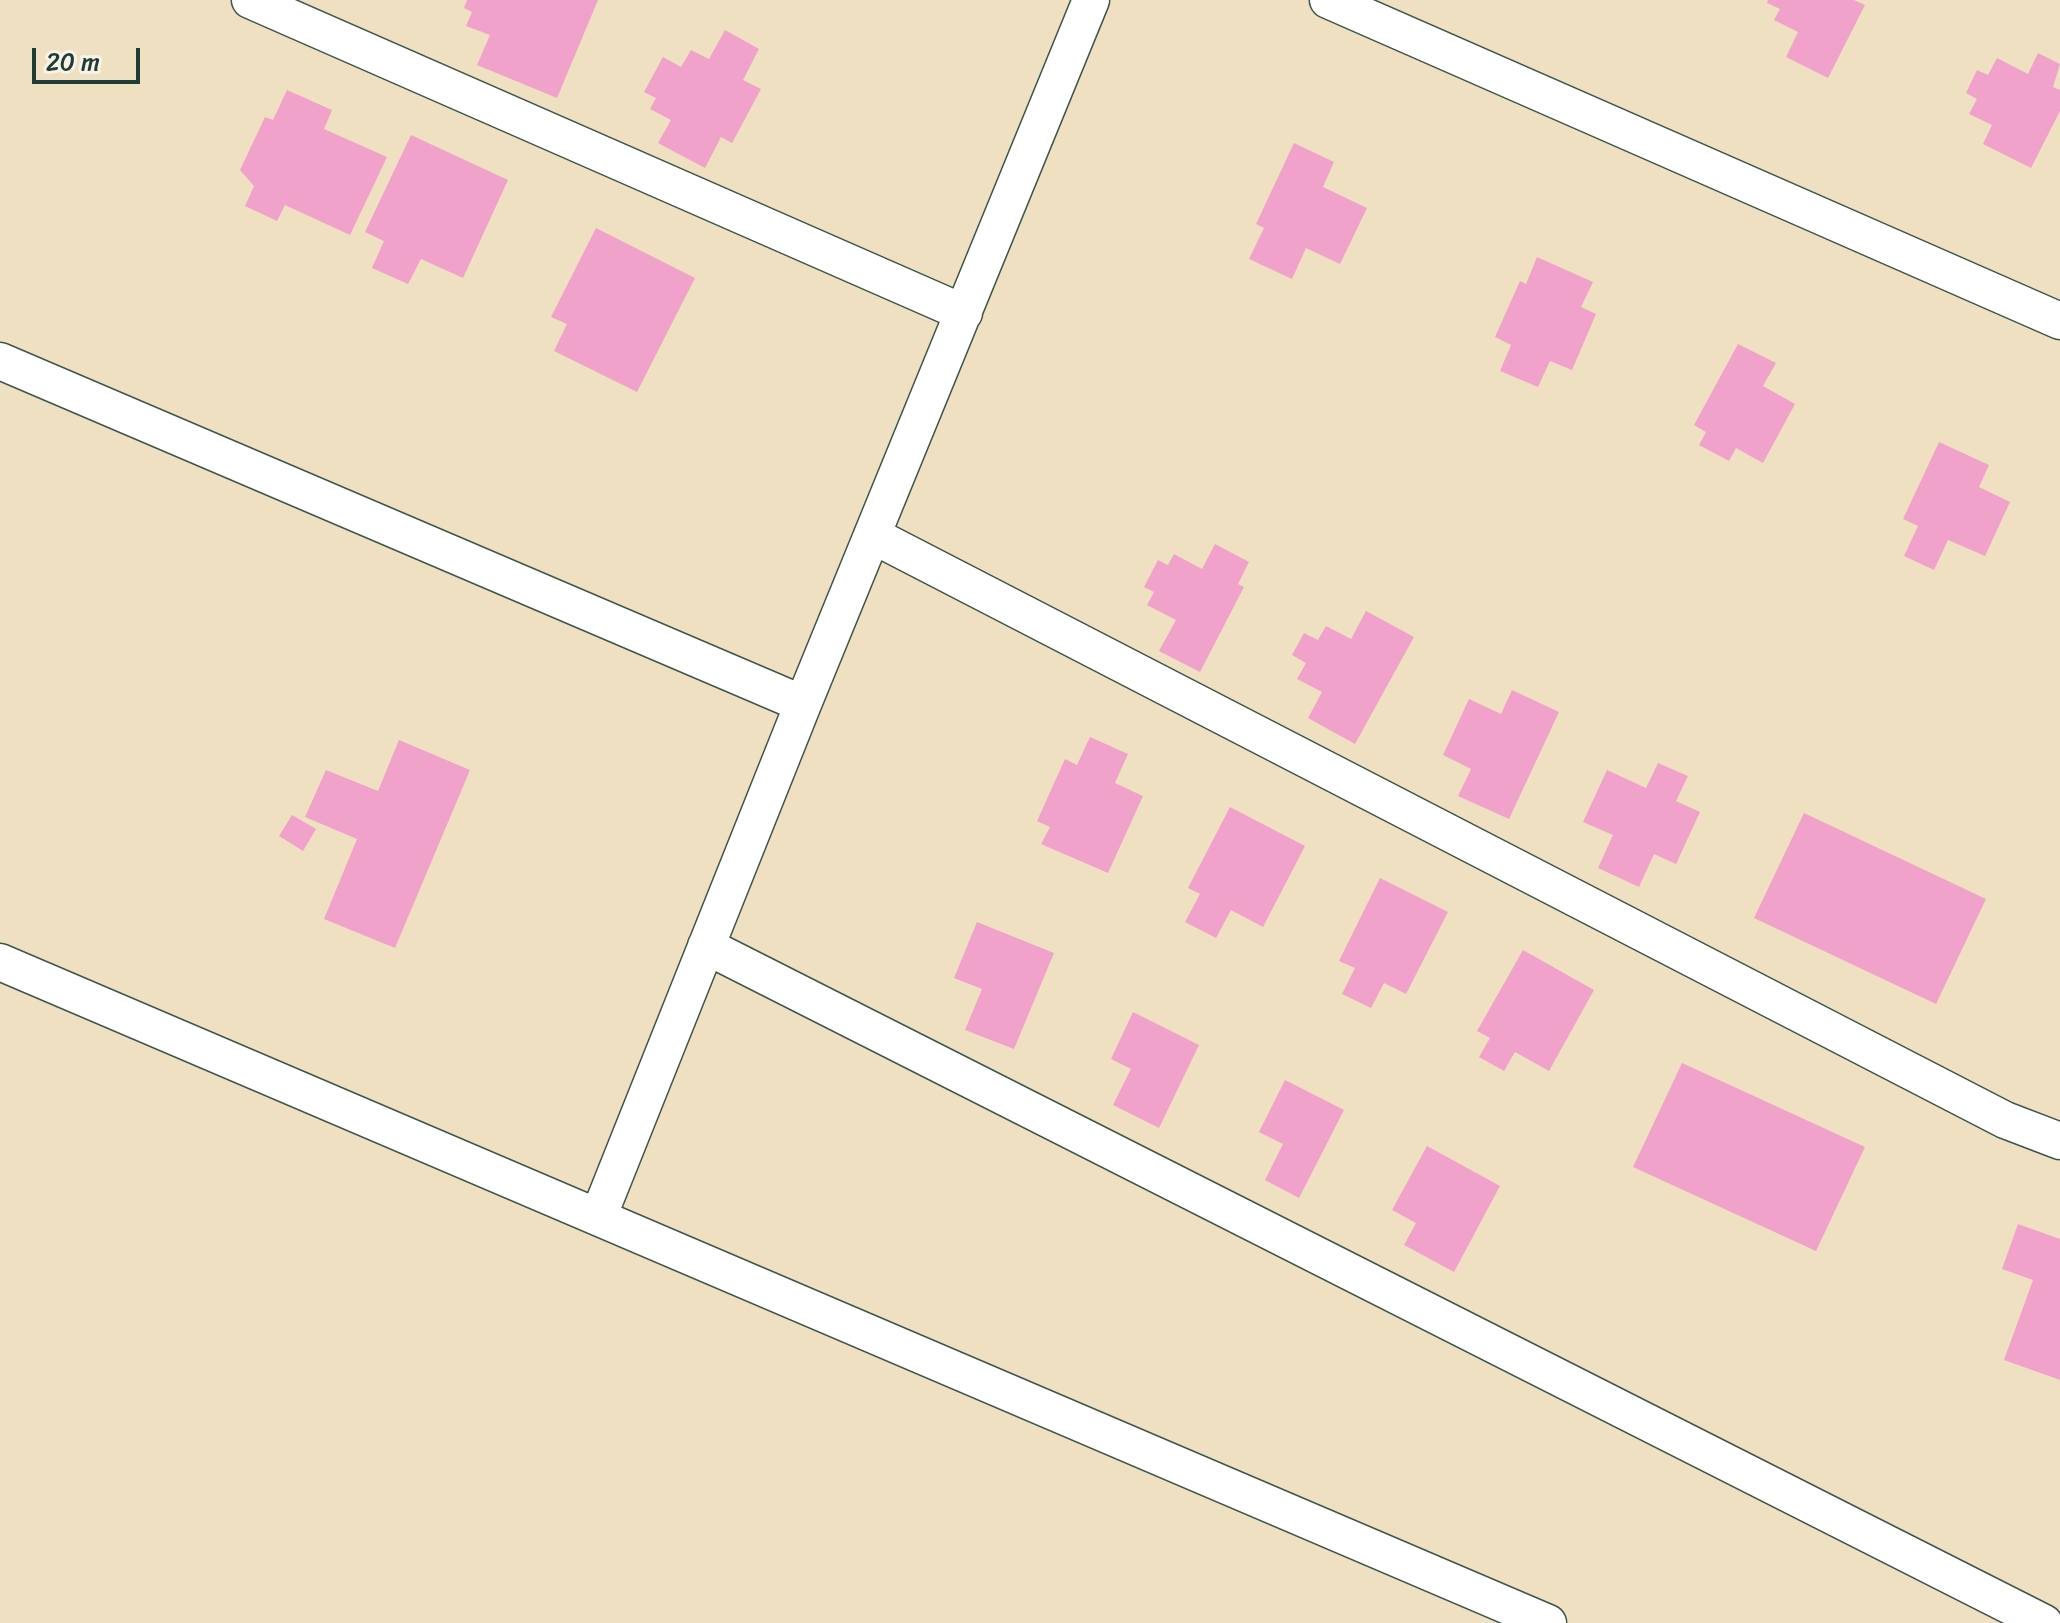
<!DOCTYPE html>
<style>
body{margin:0}
#map{position:relative;width:2060px;height:1623px;overflow:hidden;background:#efe0c2;font-family:Sriracha,sans-serif}
canvas{display:block}
.scale{position:absolute;left:32px;top:48px;width:108px;height:36px;box-sizing:border-box;border:4px solid #1f3d34;border-top:0;padding-left:10px;font-size:24px;line-height:28px;white-space:nowrap;color:#1f3d34;-webkit-text-stroke:6px #f7f3e8;paint-order:stroke}
</style>
<div id="map">
<canvas width="2060" height="1623"></canvas>
<div class="scale">20 m</div>
</div>
<script>
const context = document.querySelector('canvas').getContext('2d');
context.lineJoin = 'round';
function fillPath(path, color) {
  context.fillStyle = color;
  context.fill(path, 'evenodd');
}
function stroke(path, color, width, dash) {
  context.strokeStyle = color;
  context.lineWidth = width;
  context.lineCap = dash ? 'butt' : 'round';
  context.setLineDash(dash || []);
  context.stroke(path);
}
const building = new Path2D(`
 M467 0H598L557 98 477 65 490 35 466 26 472 12 464 8Z
 M1768 0H1854L1865 5 1828 78 1786 57 1798 32 1774 20 1780 9 1767 3Z
 M725 30 759 49 743 80 761 89 732 143 721 137 705 168 658 143 671 120 650 109 656 98 644 92 663 57 681 67 691 50 709 59Z
 M2038 53 2060 64 2053 87 2060 90V111L2031 168 1983 144 1992 125 1969 114 1977 99 1966 93 1977 70 1988 75 1997 58 2028 74Z
 M287 90 332 110 324 129 387 157 350 235 285 205 277 221 245 206 254 186 240 170 265 117 273 120Z
 M411 135 508 180 463 278 421 259 408 284 372 268 384 241 365 232Z
 M1294 143 1334 162 1323 187 1367 208 1340 264 1306 248 1292 279 1249 259 1264 228 1256 224Z
 M596 228 695 278 637 392 554 351 567 324 551 317Z
 M1537 257 1593 282 1581 307 1596 314 1572 370 1550 361 1538 387 1500 371 1511 345 1495 337 1520 281 1526 284Z
 M1738 344 1776 363 1763 386 1795 404 1763 463 1736 448 1729 461 1699 445 1706 432 1694 425Z
 M1939 442 1989 465 1979 487 2010 502 1985 556 1948 540 1934 570 1904 556 1918 526 1903 519Z
 M1215 544 1249 562 1238 584 1244 587 1200 672 1159 651 1176 620 1147 605 1154 592 1144 587 1158 560 1168 565 1174 554 1202 569Z
 M1366 611 1414 637 1355 744 1308 718 1322 692 1297 679 1306 663 1292 655 1304 633 1318 640 1326 626 1351 639Z
 M1512 690 1559 712 1509 819 1458 796 1471 769 1443 755 1469 699 1501 714Z
 M1090 737 1128 754 1115 783 1143 796 1108 873 1041 844 1050 827 1037 821 1065 759 1077 765Z
 M399 740 470 770 395 948 324 919 357 839 305 817 326 770 378 791Z
 M1658 763 1688 776 1676 801 1700 812 1676 864 1654 854 1639 887 1598 868 1613 835 1583 822 1607 770 1646 788Z
 M1230 807 1305 846 1263 927 1231 910 1216 938 1185 922 1200 894 1188 888Z
 M1804 813 1986 899 1936 1004 1754 918Z
 M292 815 316 829 303 851 279 836Z
 M1380 878 1448 912 1406 994 1384 983 1371 1008 1342 994 1355 968 1339 961Z
 M977 922 1054 953 1014 1049 965 1030 982 989 954 978Z
 M1523 950 1594 990 1549 1071 1515 1052 1504 1071 1479 1057 1490 1038 1477 1031Z
 M1133 1012 1199 1045 1159 1128 1113 1105 1131 1069 1111 1059Z
 M1682 1063 1865 1147 1816 1251 1633 1167Z
 M1285 1080 1344 1110 1299 1198 1265 1180 1283 1144 1259 1132Z
 M1427 1146 1500 1186 1454 1272 1404 1245 1416 1223 1392 1210Z
 M2018 1224 2060 1239V1380L2004 1360 2033 1280 2002 1269Z`);
const minor = new Path2D(`
 M250 0 964 313
 M1328 0 2060 321
 M0 361 803 704
 M872 535 2005 1120 2060 1141
 M706 946 2044 1623
 M0 962 1548 1623
 M599 1215 803 704 1091 0`);
fillPath(building, '#f0a2cb');
stroke(minor, '#3e5549', 39);
stroke(minor, '#fff', 36);
</script>
